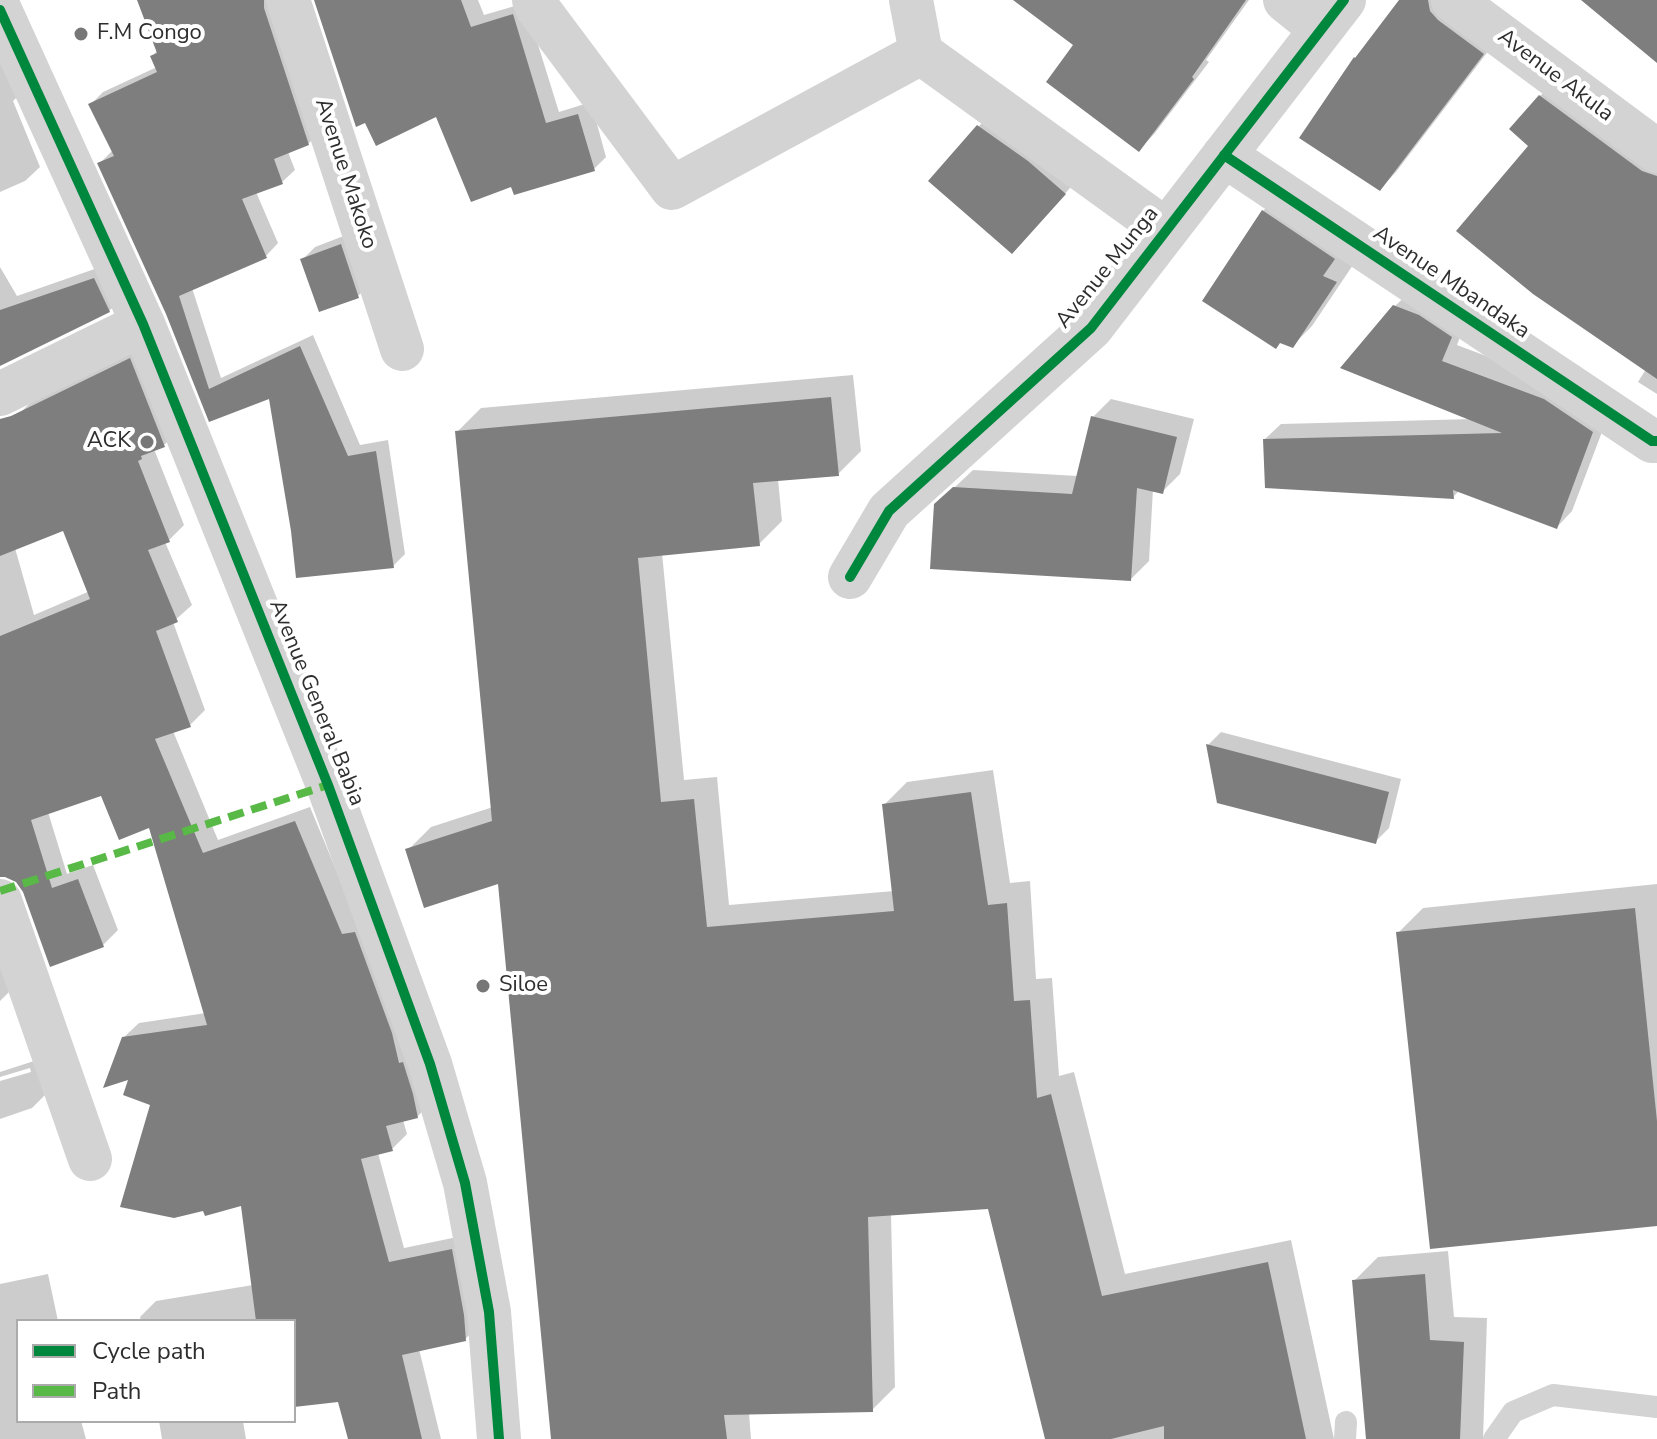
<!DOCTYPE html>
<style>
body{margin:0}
#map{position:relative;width:1657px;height:1439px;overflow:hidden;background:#fff;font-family:"Nunito Sans",sans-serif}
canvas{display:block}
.legend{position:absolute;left:16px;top:1319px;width:280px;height:104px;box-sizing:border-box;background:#fff;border:2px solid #ababab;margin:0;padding:10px 14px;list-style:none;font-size:24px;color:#2e2e2e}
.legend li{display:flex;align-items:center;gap:16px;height:40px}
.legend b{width:40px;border:2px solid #ababab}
</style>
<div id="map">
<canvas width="1657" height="1439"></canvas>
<ul class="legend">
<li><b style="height:10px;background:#00873e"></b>Cycle path</li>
<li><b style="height:10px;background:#58b947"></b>Path</li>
</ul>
</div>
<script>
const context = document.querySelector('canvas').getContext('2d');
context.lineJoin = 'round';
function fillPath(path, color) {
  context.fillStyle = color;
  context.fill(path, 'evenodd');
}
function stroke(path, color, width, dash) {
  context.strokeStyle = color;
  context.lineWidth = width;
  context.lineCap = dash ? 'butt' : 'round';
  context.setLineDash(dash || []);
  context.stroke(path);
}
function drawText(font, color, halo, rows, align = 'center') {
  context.font = font + ' "Nunito Sans",sans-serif';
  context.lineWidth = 8;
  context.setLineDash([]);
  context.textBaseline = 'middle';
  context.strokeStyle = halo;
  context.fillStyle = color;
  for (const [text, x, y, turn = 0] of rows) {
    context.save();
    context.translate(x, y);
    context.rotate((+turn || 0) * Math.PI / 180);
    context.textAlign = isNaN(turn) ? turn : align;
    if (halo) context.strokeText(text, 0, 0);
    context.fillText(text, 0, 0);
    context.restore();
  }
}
const shadow = new Path2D(`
 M196 0H278L321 131 308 144 288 152 295 170 282 182 256 192 278 243 266 256 192 288 221 378 313 335 360 445 388 440 405 554 393 566 293 531 270 396 210 420 168 313 100 163 113 150 90 105 103 92 157 67 152 57Z
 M316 0H478L484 15 525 3 559 112 591 102 606 157 594 169 513 184Z
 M1016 0H1249L1206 60 1209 62 1155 133 1139 150 1076 45Z
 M1402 0H1452L1499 37 1396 172 1380 189Z
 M0 24 28 86 13 101 40 167 25 181 0 192Z
 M1555 82 1657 157V394L1638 382 1646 369 1531 146 1540 96Z
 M990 115 1077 180 1025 239 976 129Z
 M1282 192 1355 262 1312 326 1292 346 1263 211Z
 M354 232 371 283 358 296 302 260 315 247Z
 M109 264 124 296 109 311 0 364V267L17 296Z
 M1411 291 1466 321 1457 345 1560 384 1608 416 1572 511 1557 527 1460 490 1453 497 1265 439 1281 424 1473 419 1395 306Z
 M145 345 179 430 164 445 154 449 184 525 169 540 165 542 192 605 173 622 205 710 190 725 173 731 218 840 310 807 432 1101 417 1117 403 1120 407 1134 392 1149 378 1153 404 1248 467 1235 481 1324 465 1339 419 1349 441 1439H350L340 1399 294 1405V1321H141L140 1317 156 1301 253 1285 242 1203 153 1104 132 1077 123 1038 139 1023 206 1013 151 825 102 794 48 812 67 874 93 865 118 930 103 945 25 891 17 880 0 875V426L18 415 33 400ZM64 528 90 591 34 615 15 548Z
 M853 375 861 451 838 474 778 479 782 521 759 544 662 553 684 780 717 777 729 905 894 891 884 805 907 782 993 770 1010 883 1030 881 1036 979 1052 978 1059 1076 1074 1072 1125 1274 1291 1240 1334 1439H1047L989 1207 891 1214 895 1387 872 1410 749 1413 751 1439H553L500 881 408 850 431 827 493 807 458 431 481 408Z
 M1111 399 1194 419 1180 474 1162 492 1153 489 1149 561 1131 579 936 505 973 470 1078 476 1093 417Z
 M1221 732 1401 779 1389 828 1376 841 1208 745Z
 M1657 884V1224L1398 933 1423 908Z
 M0 920 13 988 0 1001Z
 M34 1061 45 1095 32 1108 0 1119V1081L31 1072 30 1068 0 1077V1072Z
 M1448 1251 1454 1317 1487 1318 1483 1439H1368L1354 1281 1378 1257Z
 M48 1274 58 1321H18V1421H81L86 1439H0V1284Z
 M159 1421H243L246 1439H162Z`);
const building = new Path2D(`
 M137 0H264V8L309 145 274 159 283 184 242 199 267 258 179 296 209 389 300 346 348 456 376 451 394 568 296 578 291 531 269 399 209 422 166 314 97 163 114 156 88 104 157 72 150 56 157 53Z
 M314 0H461L471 27 513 14 546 123 578 114 595 171 514 195 511 187 471 202 436 117 376 146 365 123 356 127Z
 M1013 0H1246L1192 77 1194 79 1139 152 1046 82 1073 45Z
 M1399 0H1428L1430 11 1438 20 1484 54 1380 191 1299 138 1354 57 1355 58Z
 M1581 0H1657V63Z
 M1539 95 1642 171 1657 176V379L1533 294 1456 231 1528 146 1509 129Z
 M977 125 1028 161 1066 194 1012 254 928 181Z
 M1262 210 1335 259 1323 276 1337 282 1293 348 1280 343 1276 349 1202 301Z
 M341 244 359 298 319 312 300 259Z
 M94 278 110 312 0 366V310Z
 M1393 305 1419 315 1452 337 1442 361 1544 399 1593 432 1557 529 1453 490 1454 499 1265 488 1263 439 1502 433 1340 368Z
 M130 358 165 447 141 456 142 459 138 461 170 542 148 550 178 622 156 631 191 727 155 739 203 853 295 821 342 934 355 932 392 1033 399 1063 403 1062 413 1094 418 1118 386 1126 393 1151 361 1159 389 1262 452 1249 464 1315 466 1341 402 1355 422 1439H348L338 1402 294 1407V1321H256L241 1206 205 1216 203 1211 174 1218 120 1207 150 1105 123 1095 128 1080 103 1088 122 1037 207 1025 149 828 119 840 101 796 31 820 52 888 78 879 104 947 50 967 23 892 16 882 5 877H0V636L90 599 63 531 0 556V419L11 416Z
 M831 397 839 476 753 483 760 546 638 558 661 802 694 799 707 927 894 911 882 804 971 792 988 905 1007 903 1014 1001 1030 1000 1037 1098 1051 1094 1102 1296 1268 1262 1306 1439H1164V1426L1111 1439H1045L988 1209 868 1217 873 1412 724 1415 727 1439H551L498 884 424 908 405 849 492 821 455 431Z
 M1091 416 1177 437 1163 494 1137 488 1131 581 930 569 934 504 953 487 1072 494Z
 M1206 744 1389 792 1376 844 1217 803Z
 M1635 908 1657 1121V1226L1430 1249 1396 932Z
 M1425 1274 1430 1340 1464 1342 1460 1439H1366L1352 1280Z`);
const lane = new Path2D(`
 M1345 1439 1346 1422
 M1494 1439 1513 1412 1553 1395 1657 1407`);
const street = new Path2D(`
 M288 0 402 349
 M534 0 537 7 672 188 921 53
 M911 0 921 53 1166 230
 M1285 0 1321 29
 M1453 0 1657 151
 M0 10 143 324 328 785 430 1064 465 1183 489 1312 499 1439
 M1224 155 1652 441H1657
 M0 394 143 324
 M850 577 889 511 1091 328 1344 0
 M0 901 90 1159`);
const quiet = new Path2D(`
 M0 891 328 785`);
const cycleway = new Path2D(`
 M0 10 143 324 328 785 430 1064 465 1183 489 1312 499 1439
 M1224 155 1652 441H1657
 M850 577 889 511 1091 328 1344 0`);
const markers = [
 [81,34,8,"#777"],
 [147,442,8,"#777"],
 [483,986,8,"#777"]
];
const poiNames = [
 ["F.M Congo",97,34],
 ["ACK",131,442,"right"],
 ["Siloe",499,986]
];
const streetNames = [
 ["Avenue Akula",1555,76,37],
 ["Avenue Makoko",345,174,72],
 ["Avenue Munga",1108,268,-51],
 ["Avenue Mbandaka",1451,283,34],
 ["Avenue General Babia",316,703,68]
];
fillPath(shadow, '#0003');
fillPath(building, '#7e7e7e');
stroke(lane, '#d3d3d3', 22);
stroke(street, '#d3d3d3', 44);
stroke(quiet, '#58b947', 8, [16, 8]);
stroke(cycleway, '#00873e', 10);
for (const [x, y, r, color] of markers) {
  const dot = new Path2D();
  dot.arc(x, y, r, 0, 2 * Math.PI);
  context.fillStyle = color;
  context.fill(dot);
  stroke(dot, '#fff', 3);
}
drawText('22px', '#2e2e2e', '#fff', poiNames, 'left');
drawText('22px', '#2e2e2e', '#fff', streetNames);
</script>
